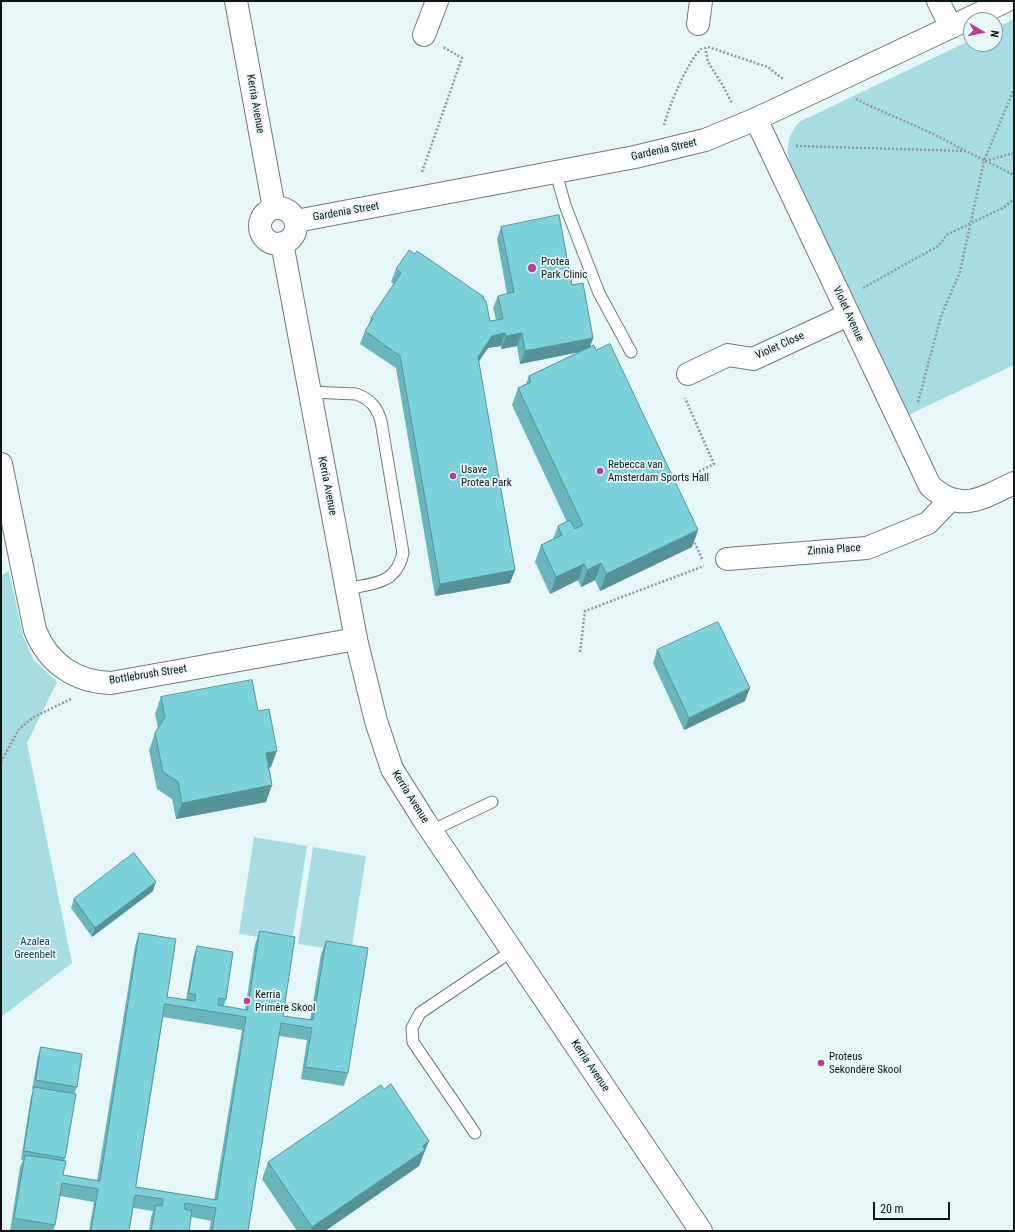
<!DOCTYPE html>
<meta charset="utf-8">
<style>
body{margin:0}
#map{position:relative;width:1015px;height:1232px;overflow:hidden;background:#e7f6f7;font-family:"Roboto Condensed",sans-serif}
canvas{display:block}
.frame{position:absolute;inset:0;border:2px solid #0f1515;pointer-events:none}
.north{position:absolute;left:963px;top:12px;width:40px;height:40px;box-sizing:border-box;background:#e7f6f7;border:1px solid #919c9d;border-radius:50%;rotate:99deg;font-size:11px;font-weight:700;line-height:16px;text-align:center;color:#0f1515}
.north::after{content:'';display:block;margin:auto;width:14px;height:18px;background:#b84196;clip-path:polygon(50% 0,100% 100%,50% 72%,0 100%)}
.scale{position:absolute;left:873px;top:1202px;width:77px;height:18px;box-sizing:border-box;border:2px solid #0f1515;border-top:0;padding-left:5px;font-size:12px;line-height:14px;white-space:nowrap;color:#0f1515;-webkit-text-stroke:3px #e7f6f7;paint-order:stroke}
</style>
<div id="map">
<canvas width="1015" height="1232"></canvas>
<div class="frame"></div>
<div class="north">N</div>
<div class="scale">20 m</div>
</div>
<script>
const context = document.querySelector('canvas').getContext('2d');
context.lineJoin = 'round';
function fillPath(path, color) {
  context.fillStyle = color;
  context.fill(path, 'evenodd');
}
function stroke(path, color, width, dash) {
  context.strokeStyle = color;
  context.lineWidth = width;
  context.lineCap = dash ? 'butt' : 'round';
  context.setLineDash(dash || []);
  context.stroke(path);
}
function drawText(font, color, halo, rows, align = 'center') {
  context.font = font + ' "Roboto Condensed",sans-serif';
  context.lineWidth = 3.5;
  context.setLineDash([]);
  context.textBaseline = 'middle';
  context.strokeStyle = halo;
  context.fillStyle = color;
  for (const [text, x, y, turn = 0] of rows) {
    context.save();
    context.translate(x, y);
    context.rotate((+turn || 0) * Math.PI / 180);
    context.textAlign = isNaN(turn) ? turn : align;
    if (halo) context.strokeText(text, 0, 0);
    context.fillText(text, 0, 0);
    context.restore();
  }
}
const green = new Path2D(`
 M1014 19V365L908 415 790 164C785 147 788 135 799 122L971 40V44H995V28Z
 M9 571 23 636 34 660 57 682 27 743 72 963 1 1017V575Z
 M254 837 307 846 292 942 239 934Z
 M313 847 366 856 351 952 298 944Z`);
const path = new Path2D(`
 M705 47 708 62 722 84 732 103
 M708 47 768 67 783 79
 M856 99C892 117 930 130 965 151
 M664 125C670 104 687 62 702 48
 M796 146 966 151 1014 175
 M985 161 1014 153
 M422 172 462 58 443 47
 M863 288 938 246 948 234 1003 208 1014 199
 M918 402 941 316 960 272 984 161 1014 89
 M674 484 714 464 685 398
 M693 539 702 559
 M580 652 585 611 704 566
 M1 762 19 729 34 717 71 699`);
const service = new Path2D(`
 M556 173 565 205 599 293 631 352
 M310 392 356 394C370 399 377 407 381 421L403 553C396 585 373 583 346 589
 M431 831 492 802
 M475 1133 413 1042 412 1028 420 1013 512 951`);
const minor = new Path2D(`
 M938 1 951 27
 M698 24 701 1
 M424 35 437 1
 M756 119 930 486C961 514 982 498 1014 483
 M688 374 728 355 753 359 848 315
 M1 464 35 630C48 663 75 682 111 683L356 639
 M727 559 867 548 928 523 950 500`);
const tertiary = new Path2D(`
 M236 1 274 208
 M260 226a18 18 0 1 1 36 0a18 18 0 1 1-36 0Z
 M296 221 635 157 705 140 756 119 1006 1
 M282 243 356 639 376 721 392 769 424 820 701 1231`);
const wall = new Path2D(`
 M501 227 572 285 593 338 590 347 596 350 698 530 692 547 600 591 595 580 581 587 578 580 550 594 535 562 541 545 553 539 558 526 567 522 512 405 518 388 526 384 529 376 580 352 520 364 517 346 501 349V346L488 348 478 362 515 570 510 583 435 596 396 368 360 344 365 331 368 326 371 318 394 284 391 282 396 269 483 299 490 321 496 320 493 308 498 296 507 294 497 239Z
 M657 650 745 701 684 730 653 663Z
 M161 697 258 711 271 767 269 768 272 785 266 802 176 819 172 799 157 789 149 750 155 733 158 728 155 714Z
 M153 891 92 937 71 908 74 899Z
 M260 931 283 1016 310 1020 321 954 326 941 348 1073 344 1086 301 1079 307 1040 279 1036 248 1231H209L211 1221 191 1217 189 1231H149L151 1217 153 1211 133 1208 129 1231H89L94 1202 60 1196 55 1225 53 1231H10L20 1167 23 1160H21L31 1096 34 1089H32L38 1056 41 1047 77 1087 74 1094 65 1158 64 1161 63 1175 97 1181 135 946 139 933 167 997 186 1000 193 959 197 946 226 999 224 1006 245 1010 255 944ZM163 1017 242 1030 214 1200 136 1187Z
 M422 1158 419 1166 325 1231H297L262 1179 268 1162 423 1158Z`);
const shadedWall = new Path2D(`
 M505 333 501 346 488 348 473 370 478 357 492 336Z
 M522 333 517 346 501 349 506 336Z
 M593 338 589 350 520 364 525 351Z
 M698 530 692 547 600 591 606 574Z
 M601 563 595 580 581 587 587 570Z
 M584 564 578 580 550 594 556 577Z
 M515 570 510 583 435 596 440 584Z
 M750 688 745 701 684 730 689 718Z
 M277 751 271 767 260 769 266 753Z
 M272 785 266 802 176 819 182 803Z
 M156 882 153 891 92 937 95 928Z
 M429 1141 419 1166 325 1231H310L312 1227Z`);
const building = new Path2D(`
 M559 215 572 285 583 283 593 338 525 351 522 333 506 336 505 333 492 336 478 357 515 570 440 584 400 356 365 331 373 319 371 318 401 273 396 269 409 250 415 254 417 251 484 297 483 298 486 301 490 321 503 319 498 296 514 292 501 227Z
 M610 344 698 530 606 574 601 563 587 570 584 564 556 577 541 545 562 535 558 526 570 520 575 529 583 525 518 388 531 382 529 376 594 345 596 350Z
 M718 622 750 688 689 718 657 650Z
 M252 680 258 711 269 709 277 751 266 753 272 785 182 803 178 782 163 772 155 733 165 717 161 697Z
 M134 853 156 882 95 928 74 899Z
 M260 931 295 937 283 1016 313 1020 326 941 368 948 348 1073 305 1067 312 1028 281 1023 248 1231H212L216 1208 185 1203 184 1209 192 1211 189 1231H151L156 1205 162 1206 163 1199 135 1195 129 1231H96L91 1230 98 1189 62 1183 55 1225 14 1218 25 1155 66 1161 63 1175 100 1181 139 933 176 939 167 997 195 1001 196 995 189 993 197 946 233 952 226 999 219 998 218 1005 247 1010ZM165 1004 246 1017 217 1200 136 1187Z
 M41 1047 82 1054 77 1087 36 1080Z
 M391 1084 429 1141 423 1146 425 1150 312 1227 268 1162 381 1085 384 1089Z
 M34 1087 76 1094 65 1158 24 1151Z`);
const markers = [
 [532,268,5,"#b84196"],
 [600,471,4,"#b84196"],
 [453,476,4,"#b84196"],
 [247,1001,4,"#b84196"],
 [821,1063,4,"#b84196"]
];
const streetNames = [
 ["Kerria Avenue",255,104,80],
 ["Gardenia Street",664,150,-13],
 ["Gardenia Street",346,212,-10],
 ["Violet Avenue",848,314,65],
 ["Violet Close",780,346,-24],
 ["Kerria Avenue",327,486,79],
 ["Zinnia Place",834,550,-4],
 ["Bottlebrush Street",148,675,-9],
 ["Kerria Avenue",410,797,58],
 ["Kerria Avenue",590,1066,56]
];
const poiNames = [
 ["Protea",541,262],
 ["Park Clinic",541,275],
 ["Rebecca van",608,465],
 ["Amsterdam Sports Hall",608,478],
 ["Usave",461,470],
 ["Protea Park",461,483],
 ["Kerria",255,995],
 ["Primêre Skool",255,1008],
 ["Proteus",829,1057],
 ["Sekondêre Skool",829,1070]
];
const parkNames = [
 ["Azalea",35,942],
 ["Greenbelt",35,955]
];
fillPath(green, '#a7dde2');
stroke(service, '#6d7a7b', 13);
stroke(minor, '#6d7a7b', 24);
stroke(tertiary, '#6d7a7b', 24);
stroke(path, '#8e999a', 2.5, [2, 2]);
stroke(service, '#fff', 11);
stroke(minor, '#fff', 22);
stroke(tertiary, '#fff', 22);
fillPath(wall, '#6ab5bb');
fillPath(shadedWall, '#569399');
fillPath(building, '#7bd2da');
stroke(building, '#569399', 1);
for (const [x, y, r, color] of markers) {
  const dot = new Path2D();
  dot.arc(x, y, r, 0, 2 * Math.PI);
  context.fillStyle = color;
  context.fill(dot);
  stroke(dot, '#e7f6f7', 1.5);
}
drawText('11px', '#0f1515', '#e7f6f7', streetNames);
drawText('11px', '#0f1515', '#e7f6f7', poiNames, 'left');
drawText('11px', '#1a4346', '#e7f6f7', parkNames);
</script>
